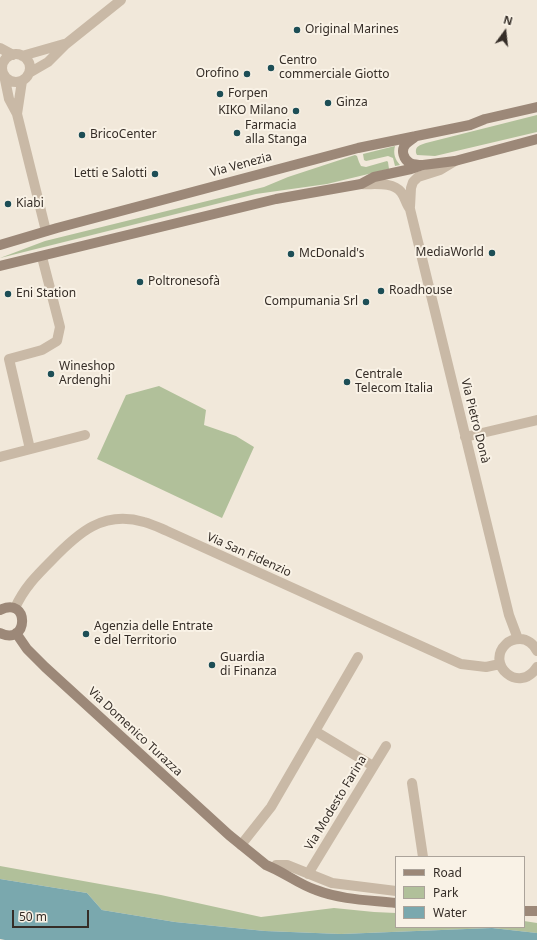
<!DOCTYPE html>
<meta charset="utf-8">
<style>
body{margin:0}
#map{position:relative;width:537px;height:940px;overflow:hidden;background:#f1e8da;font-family:"Noto Sans",sans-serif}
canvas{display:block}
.legend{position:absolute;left:395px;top:856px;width:130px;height:72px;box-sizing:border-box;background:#f9f2e6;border:1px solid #aba39a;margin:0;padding:5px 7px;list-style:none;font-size:12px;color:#352d27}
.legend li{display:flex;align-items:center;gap:8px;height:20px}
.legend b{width:20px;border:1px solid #aba39a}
.north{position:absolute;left:485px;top:12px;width:40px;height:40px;-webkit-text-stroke:3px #f9f2e6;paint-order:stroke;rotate:15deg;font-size:11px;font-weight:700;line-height:16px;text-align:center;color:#352d27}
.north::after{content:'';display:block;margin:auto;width:14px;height:18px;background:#352d27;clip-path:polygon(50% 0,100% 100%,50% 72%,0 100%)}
.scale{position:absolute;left:12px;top:910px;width:77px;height:18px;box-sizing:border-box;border:2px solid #352d27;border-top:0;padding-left:5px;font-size:12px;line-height:14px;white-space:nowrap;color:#352d27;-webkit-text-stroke:3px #f9f2e6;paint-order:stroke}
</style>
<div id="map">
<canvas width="537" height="940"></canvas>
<ul class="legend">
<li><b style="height:5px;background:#9c8878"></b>Road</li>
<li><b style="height:11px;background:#b1c09a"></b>Park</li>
<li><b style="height:11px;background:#7aa8ae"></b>Water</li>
</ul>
<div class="north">N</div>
<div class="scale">50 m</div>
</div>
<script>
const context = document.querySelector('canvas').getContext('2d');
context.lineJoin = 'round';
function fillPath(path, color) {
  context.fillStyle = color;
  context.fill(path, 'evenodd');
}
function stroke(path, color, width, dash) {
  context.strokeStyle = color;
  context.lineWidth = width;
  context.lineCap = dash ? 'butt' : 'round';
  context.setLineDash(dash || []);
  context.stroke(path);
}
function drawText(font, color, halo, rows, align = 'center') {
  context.font = font + ' "Noto Sans",sans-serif';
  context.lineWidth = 4;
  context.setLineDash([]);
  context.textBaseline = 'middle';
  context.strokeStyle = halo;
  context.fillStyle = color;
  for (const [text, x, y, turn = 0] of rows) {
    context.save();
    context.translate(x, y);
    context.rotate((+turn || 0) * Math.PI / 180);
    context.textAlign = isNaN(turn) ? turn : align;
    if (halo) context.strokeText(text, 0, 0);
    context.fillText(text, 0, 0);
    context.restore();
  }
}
const green = new Path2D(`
 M537 115V132L435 156 417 155 416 153C415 146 420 145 426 143Z
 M395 146C393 154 395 159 400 165L395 166 393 158 388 156 366 161 364 160 363 154Z
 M355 155 357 156 359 162 361 166 366 167 387 161 388 162 389 169 327 184 256 194 0 258 45 241 264 187 288 177Z
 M159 386 206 410 204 425 236 436 254 447 222 518 97 459 126 395Z
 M0 866 161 895 261 917 334 908 374 912 396 913V927H524V921L537 923V933L492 928 341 934 265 931 175 922 102 910 87 893 0 879Z`);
const water = new Path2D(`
 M0 879 87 893 102 910 175 922 265 931 341 934 492 928 537 933V940H5L0 939Z`);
const minor = new Path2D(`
 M0 48 13 55
 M2 68a14 14 0 1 1 28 0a14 14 0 1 1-28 0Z
 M22 56 64 44
 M29 73 48 62 66 44 121 0
 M4 75 9 99 17 114 46 231
 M17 114 22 81
 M361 184C373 185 392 181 401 192 405 197 406 204 410 209L509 615 518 639
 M410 207 411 188 413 182 418 177 440 170 455 161
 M465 437 537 420
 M30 449 9 359 42 350 57 341 60 327 42 257
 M0 457 85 435
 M15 608C24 588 36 576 52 560 78 533 103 510 144 522 152 524 160 528 167 531L461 664 486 667 500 664
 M537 651C534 644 527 639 520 639 514 639 509 641 506 644 485 664 519 695 537 667
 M315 731 373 766
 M412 783 423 857
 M241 845 271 807 358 657
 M274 868 276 865H287L332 883 396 891
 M308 874 386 746`);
const secondary = new Path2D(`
 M416 136C413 139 409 141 406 144 400 150 404 160 410 163 414 165 419 165 423 165
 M0 245 57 228 358 148 470 125 485 119 537 107
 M0 266 276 199 361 184 374 177 411 169 423 165 455 161 537 139
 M0 610C30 595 29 647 0 633
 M16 633 27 649 45 667 229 835 266 865C284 872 298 884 316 890 342 900 369 900 396 903
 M524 911H537`);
const markers = [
 [297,30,4,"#1d4e56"],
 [271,68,4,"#1d4e56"],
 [247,74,4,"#1d4e56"],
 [220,94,4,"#1d4e56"],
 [328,103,4,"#1d4e56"],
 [296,111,4,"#1d4e56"],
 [237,133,4,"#1d4e56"],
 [82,135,4,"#1d4e56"],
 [155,174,4,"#1d4e56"],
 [8,204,4,"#1d4e56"],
 [492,253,4,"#1d4e56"],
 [291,254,4,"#1d4e56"],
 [140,282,4,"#1d4e56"],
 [381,291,4,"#1d4e56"],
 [8,294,4,"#1d4e56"],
 [366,302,4,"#1d4e56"],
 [51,374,4,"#1d4e56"],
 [347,382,4,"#1d4e56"],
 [86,634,4,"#1d4e56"],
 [212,665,4,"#1d4e56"]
];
const poiNames = [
 ["Original Marines",305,30],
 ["Centro",279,61],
 ["commerciale Giotto",279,75],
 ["Orofino",239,74,"right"],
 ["Forpen",228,94],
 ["Ginza",336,103],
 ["KIKO Milano",288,111,"right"],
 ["Farmacia",245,126],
 ["alla Stanga",245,140],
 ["BricoCenter",90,135],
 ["Letti e Salotti",147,174,"right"],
 ["Kiabi",16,204],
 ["MediaWorld",484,253,"right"],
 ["McDonald's",299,254],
 ["Poltronesofà",148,282],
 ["Roadhouse",389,291],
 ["Eni Station",16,294],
 ["Compumania Srl",358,302,"right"],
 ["Wineshop",59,367],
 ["Ardenghi",59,381],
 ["Centrale",355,375],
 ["Telecom Italia",355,389],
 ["Agenzia delle Entrate",94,627],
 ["e del Territorio",94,641],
 ["Guardia",220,658],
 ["di Finanza",220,672]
];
const streetNames = [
 ["Via Venezia",241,165,-15],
 ["Via Pietro Donà",475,421,76],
 ["Via San Fidenzio",249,555,24],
 ["Via Domenico Turazza",135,732,43],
 ["Via Modesto Farina",336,803,-59]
];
fillPath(green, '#b1c09a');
fillPath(water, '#7aa8ae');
stroke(minor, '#c9b9a6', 10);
stroke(secondary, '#9c8878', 10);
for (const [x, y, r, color] of markers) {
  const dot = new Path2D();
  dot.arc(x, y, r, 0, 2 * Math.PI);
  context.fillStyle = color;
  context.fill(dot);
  stroke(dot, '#f9f2e6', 1.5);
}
drawText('12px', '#352d27', '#f9f2e6', poiNames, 'left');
drawText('12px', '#352d27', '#f9f2e6', streetNames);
</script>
